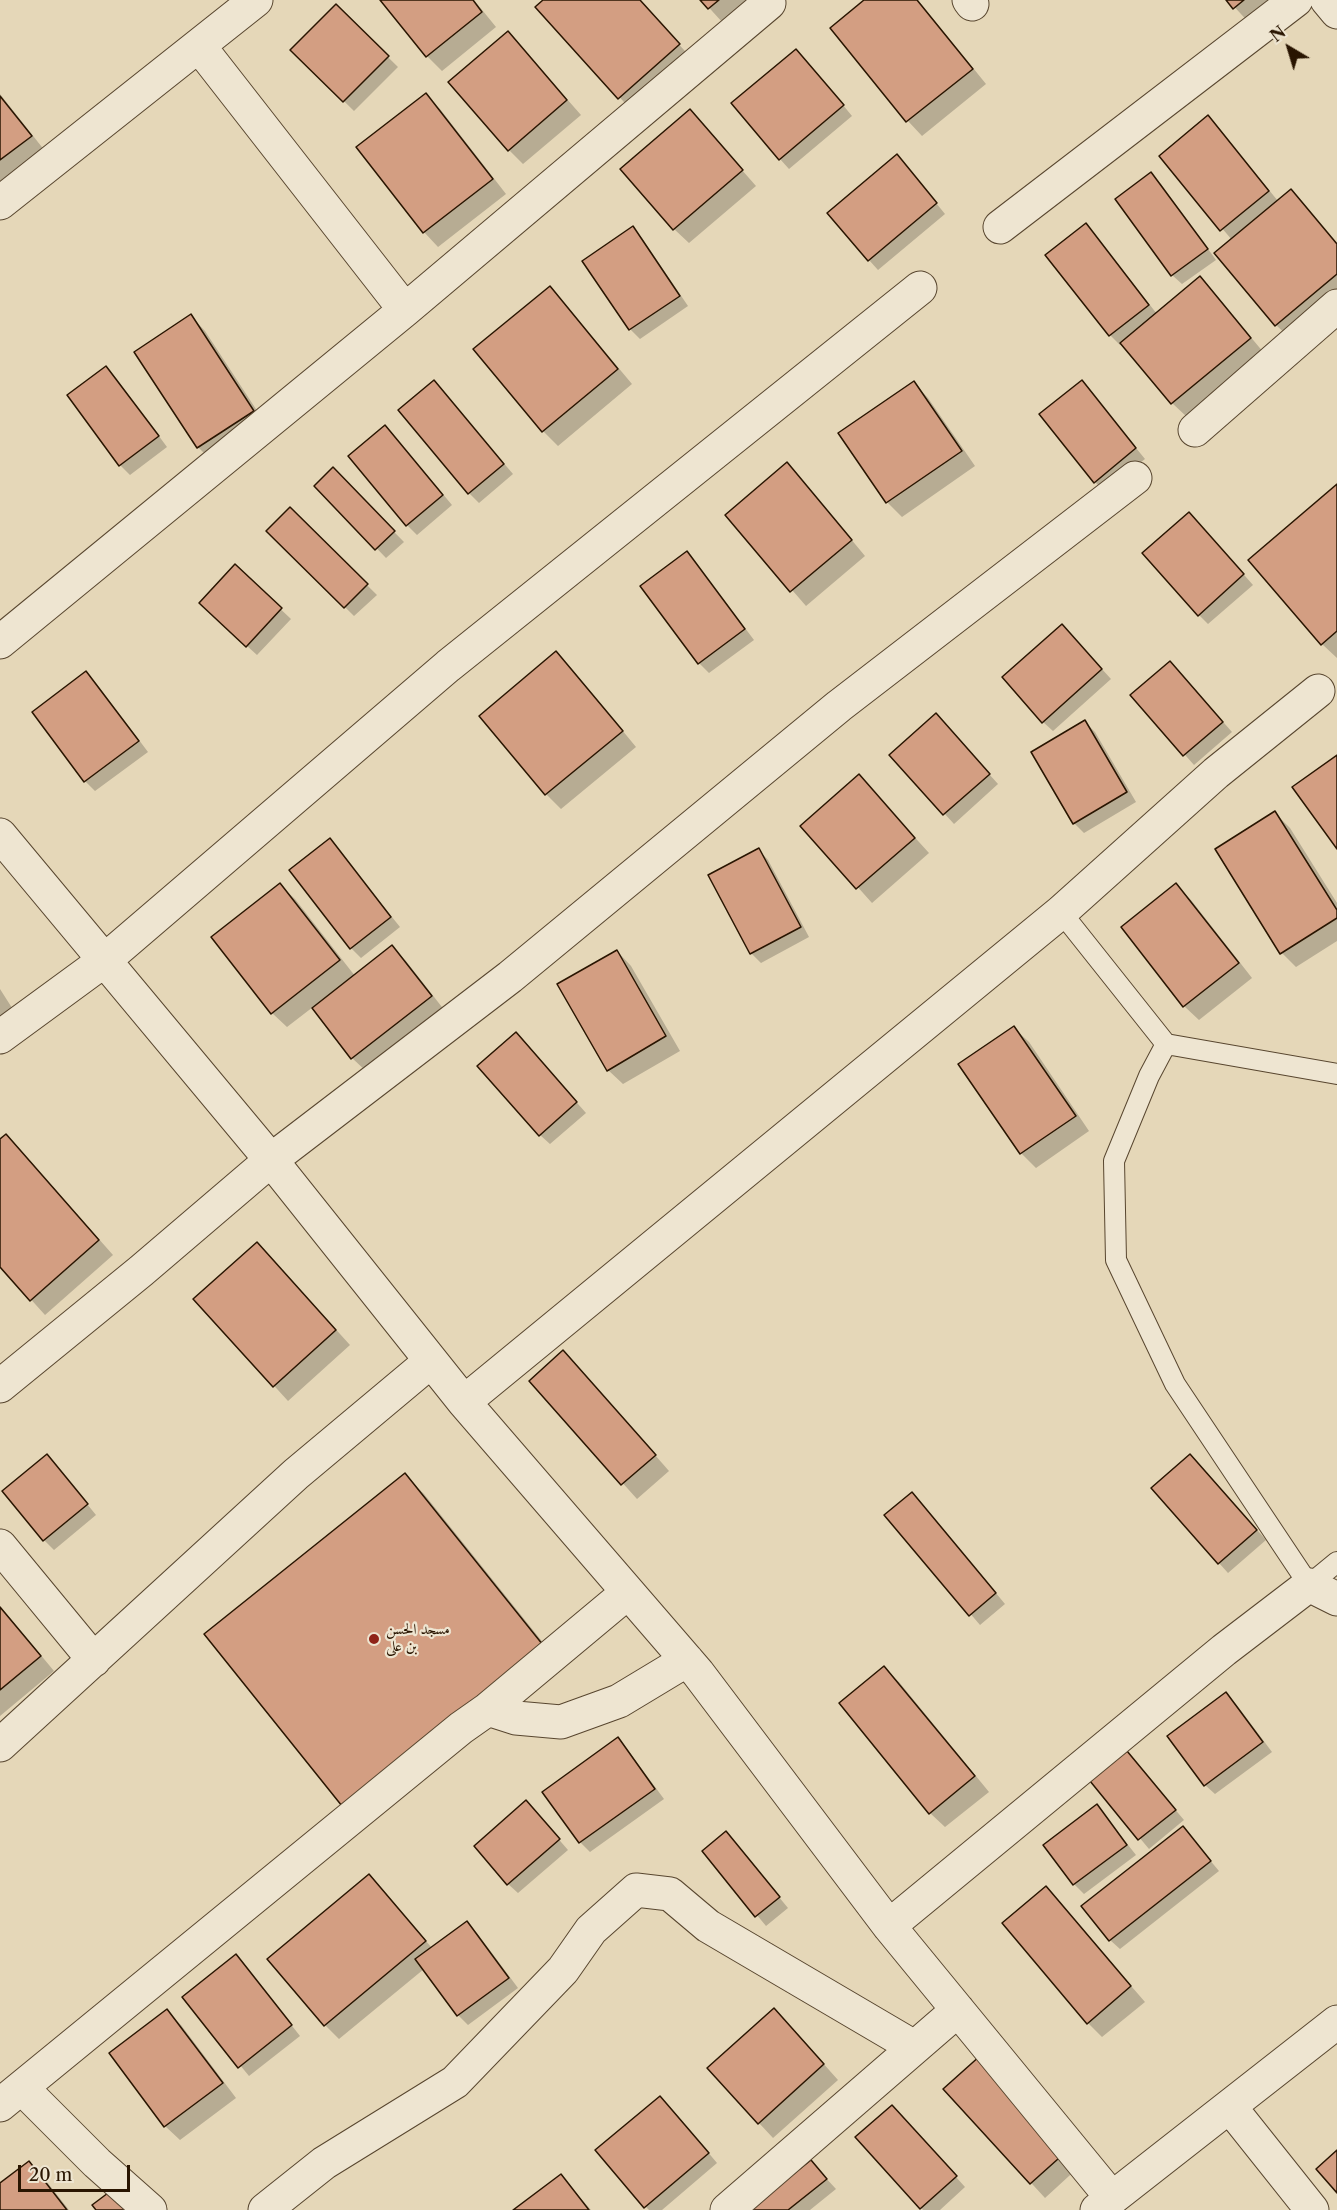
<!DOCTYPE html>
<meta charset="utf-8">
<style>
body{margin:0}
#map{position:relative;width:1337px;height:2210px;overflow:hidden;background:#e5d7b8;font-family:"Libre Caslon Text",serif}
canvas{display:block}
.north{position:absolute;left:1259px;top:18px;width:60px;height:60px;-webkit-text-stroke:4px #eee5d1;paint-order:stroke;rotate:322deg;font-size:16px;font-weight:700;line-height:24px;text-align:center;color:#291501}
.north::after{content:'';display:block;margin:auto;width:21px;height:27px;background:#291501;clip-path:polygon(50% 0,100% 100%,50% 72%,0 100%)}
.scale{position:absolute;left:18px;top:2165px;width:112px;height:27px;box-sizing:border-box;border:3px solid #291501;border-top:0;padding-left:8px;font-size:18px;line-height:21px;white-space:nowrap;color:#291501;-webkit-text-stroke:4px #eee5d1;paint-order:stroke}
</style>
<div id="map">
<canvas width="1337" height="2210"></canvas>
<div class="north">N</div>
<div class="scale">20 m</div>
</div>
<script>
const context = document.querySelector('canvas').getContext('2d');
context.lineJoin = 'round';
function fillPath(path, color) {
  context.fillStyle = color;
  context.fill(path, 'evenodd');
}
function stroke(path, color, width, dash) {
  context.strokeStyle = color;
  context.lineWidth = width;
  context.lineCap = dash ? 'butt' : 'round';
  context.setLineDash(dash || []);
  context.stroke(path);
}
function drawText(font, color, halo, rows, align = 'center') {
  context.font = font + ' "Libre Caslon Text",Amiri,serif';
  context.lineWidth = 4.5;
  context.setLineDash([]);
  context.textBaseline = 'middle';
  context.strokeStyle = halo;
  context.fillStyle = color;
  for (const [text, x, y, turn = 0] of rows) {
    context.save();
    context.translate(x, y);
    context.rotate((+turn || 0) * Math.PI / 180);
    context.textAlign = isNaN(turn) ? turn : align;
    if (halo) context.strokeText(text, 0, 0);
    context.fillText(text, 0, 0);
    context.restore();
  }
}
const shadow = new Path2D(`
 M381 0H474L496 27 442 71 427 56Z
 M545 0H639L693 60 634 113 537 7Z
 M702 0H752L723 23Z
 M867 0H918L986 84 922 136 908 121 832 28Z
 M1228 0H1286L1253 27Z
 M336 6 398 67 354 111 292 50Z
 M522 48 581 115 523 164 509 150Z
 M806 60 852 116 789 169 780 159Z
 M0 94 45 151 0 186Z
 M425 95 440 109 506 194 438 247 424 232Z
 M690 111 756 186 689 243 674 229Z
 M1217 127 1278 201 1290 191 1337 244V301L1291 339 1276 325 1232 240 1161 156Z
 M906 166 945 214 878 270 869 260Z
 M1151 174 1161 184 1216 260 1182 284 1172 275Z
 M632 228 642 238 688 306 640 339 630 329Z
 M1095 235 1157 314 1200 278 1214 293 1264 353 1187 417 1172 403 1122 343 1120 345 1110 335 1047 255Z
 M550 288 564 303 632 384 558 446 543 431 475 350Z
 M191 316 205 331 267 426 213 462 198 447 136 352Z
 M106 368 116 378 167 447 130 475 120 465Z
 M434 382 513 474 479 503 469 493Z
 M1082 382 1145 459 1104 491 1095 482Z
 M914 383 928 398 975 466 902 517 887 502 840 434Z
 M395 437 452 505 417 535 407 525Z
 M787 465 801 479 865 556 806 606 727 515Z
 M333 470 404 542 386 558 317 486Z
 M1337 486V658L1322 644Z
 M290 509 377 595 354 616 268 531Z
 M1199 524 1253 585 1208 624 1199 615Z
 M687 553 696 563 754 640 709 673 699 663 642 586Z
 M235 566 291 619 257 655 211 613Z
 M1071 635 1111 679 1053 731 1043 722Z
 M556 653 571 668 636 747 561 809 546 794 481 716Z
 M86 673 96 683 148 752 95 791 85 781Z
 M1180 673 1232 732 1194 765 1132 695Z
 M1085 722 1095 732 1136 802 1084 833 1074 823Z
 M945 725 998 784 954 824 891 755Z
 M859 776 929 853 872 903 803 826Z
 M1275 813 1290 828 1337 903V941L1296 967 1282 953Z
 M330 840 400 927 361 958 351 948Z
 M759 850 768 860 809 937 761 963 751 953Z
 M280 885 295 899 355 976 392 947 406 961 445 1011 367 1072 352 1058 313 1007 287 1027 272 1013Z
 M1176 885 1191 900 1252 978 1199 1020 1184 1006Z
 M617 951 631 966 680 1051 623 1084 608 1070Z
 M0 989 14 1011 0 1021Z
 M1014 1028 1029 1042 1089 1131 1036 1168 1021 1153 960 1065Z
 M525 1044 586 1113 550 1144 540 1135Z
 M0 1141 20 1150 113 1255 45 1315 0 1265Z
 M271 1258 350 1345 288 1401 195 1299Z
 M578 1367 669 1471 637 1499 531 1381Z
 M1200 1465 1266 1540 1228 1573 1219 1563Z
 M56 1466 96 1515 54 1550 44 1540Z
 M405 1475 424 1494 561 1665 362 1824Z
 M921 1503 1005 1604 980 1625 886 1515Z
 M0 1606 54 1671 0 1716Z
 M884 1668 899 1682 989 1792 945 1827 930 1813 841 1703Z
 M1226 1694 1236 1704 1272 1752 1215 1794 1205 1785Z
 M618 1739 627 1749 664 1799 590 1852 580 1842Z
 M1127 1753 1184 1820 1149 1849 1092 1781Z
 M1097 1806 1136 1855 1084 1894 1074 1884Z
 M535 1812 568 1850 518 1893 508 1884Z
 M1183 1828 1219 1871 1120 1949 1110 1940Z
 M726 1833 788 1908 766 1926 704 1851Z
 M369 1876 432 1948 467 1923 477 1933 518 1988 468 2025 458 2015 424 1969 339 2039 325 2025Z
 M1046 1888 1145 2002 1102 2037 1088 2023Z
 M245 1966 300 2036 249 2076 184 1997Z
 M167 2011 181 2025 236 2098 180 2140 165 2126Z
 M789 2025 838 2080 773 2138 759 2123Z
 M945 2089 1081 2165 1045 2198Z
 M670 2107 717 2163 662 2210H649L645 2206Z
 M901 2116 965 2187 940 2210H923L857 2137Z
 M811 2162 836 2189 810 2210H750Z
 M29 2163 43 2177 69 2210H0V2185Z
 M561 2176 591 2210H516Z`);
const building = new Path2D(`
 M380 0H473L482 12 426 57Z
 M543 0H640L680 44 618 99 535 7Z
 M700 0H719L708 9Z
 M864 0H917L973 69 906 122 830 28Z
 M1226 0H1244L1233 9Z
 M336 4 389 56 343 102 290 50Z
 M508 31 567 100 508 151 448 82Z
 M796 49 844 105 779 160 731 103Z
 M426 93 493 179 423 233 356 147Z
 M0 96 32 136 0 160Z
 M690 109 743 170 673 230 620 169Z
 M1208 115 1269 191 1220 231 1159 156Z
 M897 154 937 203 868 261 827 213Z
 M1151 172 1208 249 1171 276 1115 199Z
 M1291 189 1337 244V274L1275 326 1214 253Z
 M1086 223 1149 305 1109 336 1045 255Z
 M633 226 680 296 629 330 582 261Z
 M1200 276 1251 338 1171 404 1120 343Z
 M550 286 618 369 542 432 473 349Z
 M191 314 254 411 197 448 134 352Z
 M106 366 159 436 119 466 67 395Z
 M434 380 504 464 468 494 398 410Z
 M1082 380 1136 448 1094 483 1039 414Z
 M914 381 962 451 886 503 838 433Z
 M385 425 443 495 406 526 348 456Z
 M787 462 852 540 790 592 725 515Z
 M333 467 395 531 375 550 314 486Z
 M1337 484V631L1321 645 1248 560Z
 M290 507 368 584 344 608 266 531Z
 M1189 512 1244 574 1198 616 1142 553Z
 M687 551 745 629 698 664 640 586Z
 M235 564 282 608 246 647 199 603Z
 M1062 624 1102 669 1042 723 1002 677Z
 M556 651 623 731 545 795 479 716Z
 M1170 661 1223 722 1183 756 1130 695Z
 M86 671 139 741 84 782 32 712Z
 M936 713 990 774 943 815 889 755Z
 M1085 720 1127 792 1073 824 1031 752Z
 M1337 755V849L1292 787Z
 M859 774 915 838 856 889 800 826Z
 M1275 811 1337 910V918L1280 954 1215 849Z
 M330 838 391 917 350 949 289 870Z
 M759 848 801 927 750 954 708 875Z
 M280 883 340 960 271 1014 211 937Z
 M1176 883 1239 963 1183 1007 1121 927Z
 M392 945 432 996 351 1059 312 1008Z
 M617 950 666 1036 607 1071 557 984Z
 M1014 1026 1076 1116 1020 1154 958 1064Z
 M516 1032 577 1102 539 1136 477 1066Z
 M6 1134 99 1240 30 1301 0 1267V1139Z
 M257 1242 336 1330 273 1387 193 1299Z
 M563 1350 656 1455 621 1485 529 1381Z
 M47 1454 88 1504 43 1541 2 1491Z
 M1190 1454 1257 1530 1218 1564 1151 1488Z
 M405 1473 543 1645 342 1806 204 1634Z
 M912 1492 996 1593 969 1616 884 1515Z
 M0 1607 41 1656 0 1690Z
 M884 1666 975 1776 929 1814 839 1703Z
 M1226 1692 1263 1742 1204 1786 1167 1736Z
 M618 1737 655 1789 579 1843 542 1792Z
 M1127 1751 1176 1810 1138 1840 1090 1781Z
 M526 1800 560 1839 507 1885 474 1846Z
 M1097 1804 1127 1845 1073 1885 1043 1845Z
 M1183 1826 1211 1861 1109 1941 1081 1906Z
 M726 1831 780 1897 755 1917 702 1851Z
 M369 1874 426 1941 324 2026 267 1959Z
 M1046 1886 1131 1986 1087 2024 1002 1923Z
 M467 1921 509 1978 457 2016 415 1959Z
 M236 1954 292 2025 238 2068 182 1997Z
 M774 2008 824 2064 758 2124 707 2068Z
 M167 2009 223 2083 164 2127 109 2053Z
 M981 2055 1068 2150 1030 2184 943 2089Z
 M660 2096 709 2153 644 2208 595 2150Z
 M892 2105 957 2176 920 2209 855 2137Z
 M1337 2150V2193L1316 2169Z
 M811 2160 827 2179 788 2210H748Z
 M29 2161 67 2210H0V2183Z
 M561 2174 589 2210H513Z
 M116 2187 134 2210H96L92 2205Z`);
const lane = new Path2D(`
 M1061 912 1166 1044 1337 1074
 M1166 1044 1149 1076 1114 1161 1116 1260 1175 1384 1309 1585 1337 1562`);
const street = new Path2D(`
 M969 0 972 4
 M1327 0 1337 12
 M199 46 405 310
 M0 203 256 0
 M1000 227 1296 0
 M1195 430 1337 306
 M0 642 405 310 769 3
 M0 835 271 1160 464 1402 698 1673 889 1926 1112 2198
 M0 1037 105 960 448 666 920 288
 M0 1386 141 1271 271 1160 510 977 839 706 1135 478
 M464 1402 1061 912 1216 773 1318 691
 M0 1546 94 1660
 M488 1709 627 1593
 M0 1745 296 1474 431 1361
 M889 1926 1224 1650 1309 1585 1337 1599
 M22 2088 97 2163 150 2210
 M0 2105 461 1728 488 1709 516 1718 561 1722 619 1701 687 1660
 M1230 2107 1312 2210
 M265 2210 324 2163 455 2082 563 1970 591 1930 636 1890 670 1894 708 1926 914 2047
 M727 2210 958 2010
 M1097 2210 1337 2022`);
const markers = [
 [374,1639,6,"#8f2418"]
];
const poiNames = [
 ["مسجد الحسن",386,1630],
 ["بن على",386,1647]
];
fillPath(shadow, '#0003');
fillPath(building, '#d39e82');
stroke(building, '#291501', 1.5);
stroke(lane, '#58462f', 22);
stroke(street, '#58462f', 35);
stroke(lane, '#eee5d1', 20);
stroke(street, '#eee5d1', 33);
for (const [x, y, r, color] of markers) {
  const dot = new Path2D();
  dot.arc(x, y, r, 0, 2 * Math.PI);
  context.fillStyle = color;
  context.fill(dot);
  stroke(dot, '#eee5d1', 2);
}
drawText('15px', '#291501', '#eee5d1', poiNames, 'left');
</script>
